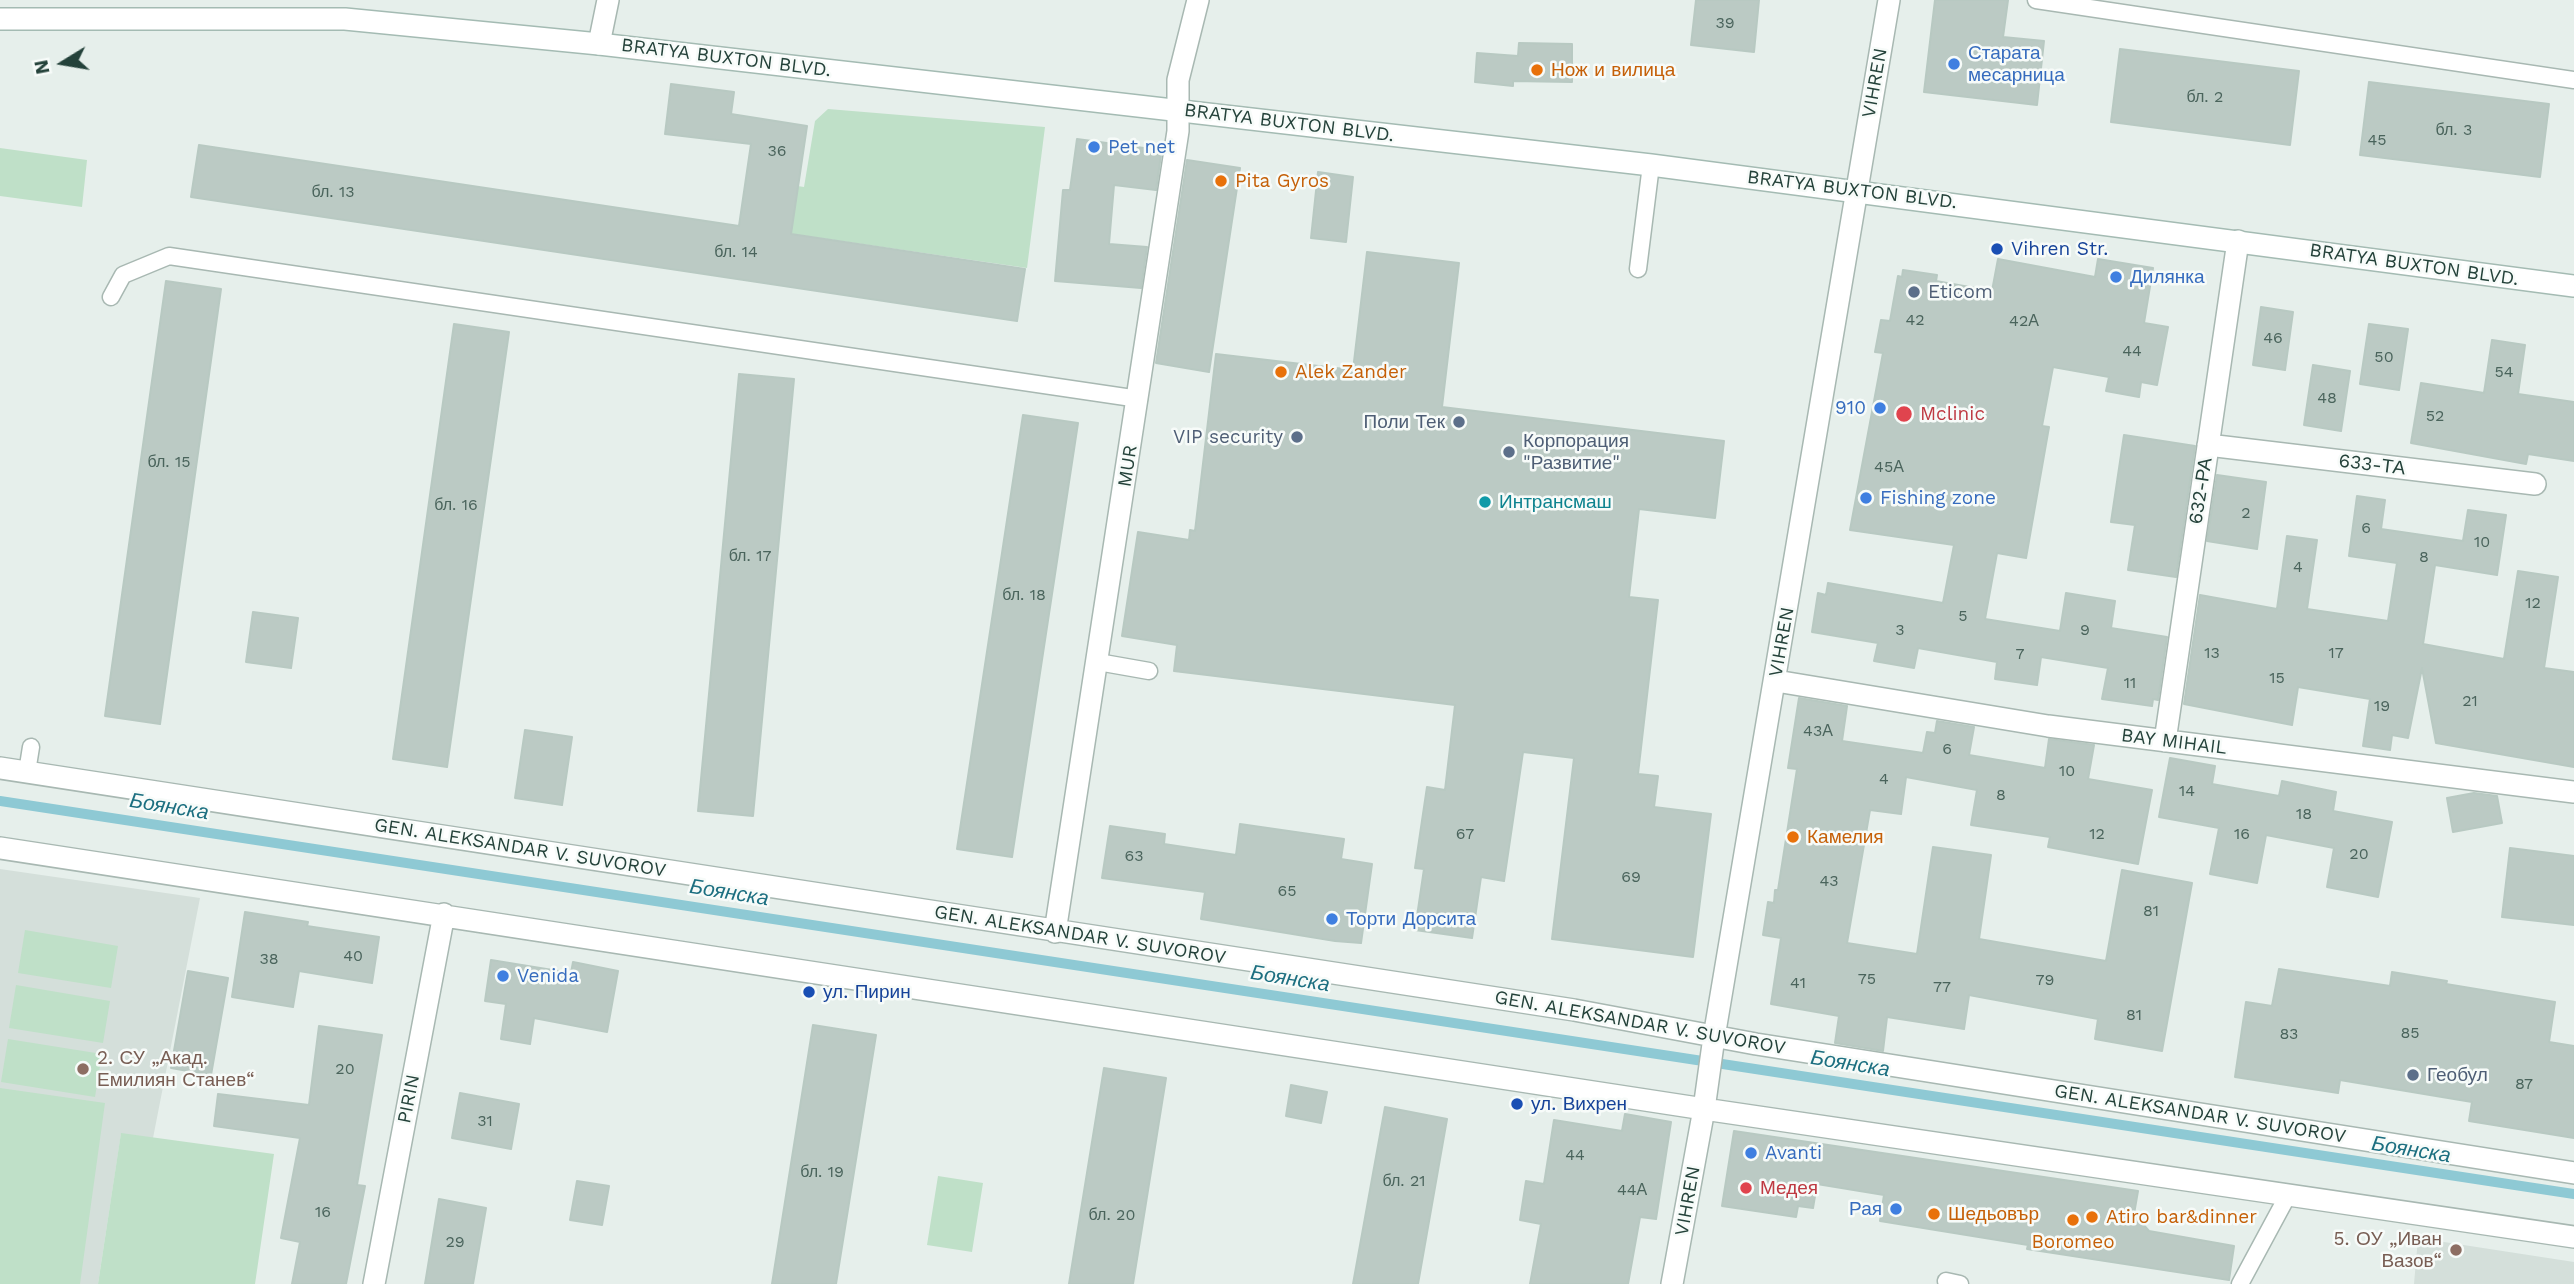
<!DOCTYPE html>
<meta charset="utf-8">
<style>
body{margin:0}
#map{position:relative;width:2574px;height:1284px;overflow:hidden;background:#e6efeb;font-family:"Work Sans",sans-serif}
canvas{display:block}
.north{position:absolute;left:28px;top:28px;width:70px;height:70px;-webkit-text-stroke:5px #f7fbf9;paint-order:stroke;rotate:259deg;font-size:19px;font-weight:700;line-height:28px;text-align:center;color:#24423a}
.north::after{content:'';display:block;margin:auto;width:24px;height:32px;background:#24423a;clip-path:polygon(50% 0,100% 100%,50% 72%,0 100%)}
</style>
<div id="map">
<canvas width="2574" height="1284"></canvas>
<div class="north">N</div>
</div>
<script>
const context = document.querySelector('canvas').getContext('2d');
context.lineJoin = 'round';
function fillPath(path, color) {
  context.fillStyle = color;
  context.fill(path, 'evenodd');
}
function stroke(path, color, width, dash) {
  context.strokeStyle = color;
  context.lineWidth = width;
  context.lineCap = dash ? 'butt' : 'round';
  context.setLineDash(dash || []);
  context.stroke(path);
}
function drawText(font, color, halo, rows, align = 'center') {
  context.font = font + ' "Work Sans",sans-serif';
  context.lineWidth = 5;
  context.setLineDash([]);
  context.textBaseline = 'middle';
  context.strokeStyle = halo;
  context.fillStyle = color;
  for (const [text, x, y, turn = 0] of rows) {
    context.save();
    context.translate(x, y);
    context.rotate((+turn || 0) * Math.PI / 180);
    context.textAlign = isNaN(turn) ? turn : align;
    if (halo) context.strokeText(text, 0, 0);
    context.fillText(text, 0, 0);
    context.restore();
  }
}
const built = new Path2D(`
 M0 869 200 898 153 1138 121 1134 98 1284H0Z
 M2418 1238 2574 1262V1284H2414Z`);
const green = new Path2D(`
 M828 109 1045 127 1027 268 745 227 747 178 804 187 815 121Z
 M0 148 87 160 82 207 0 196Z
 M25 930 118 946 111 988 18 973Z
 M16 985 110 1001 103 1043 9 1028Z
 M8 1039 102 1054 95 1097 1 1082Z
 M0 1088 105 1103 80 1284H0Z
 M121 1133 274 1154 255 1284H98Z
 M938 1176 983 1183 972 1252 927 1245Z`);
const stream = new Path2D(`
 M0 801 2574 1194`);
const building = new Path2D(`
 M1696 0H1759L1754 52 1691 45Z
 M1935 0H2008L2003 37 2044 41 2037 105 1924 92Z
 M1519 43 1572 44V82L1513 81V86L1475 82 1477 53 1518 56Z
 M2120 49 2299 71 2290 145 2111 122Z
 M2369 82 2549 104 2540 177 2360 155Z
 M671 84 734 92 731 114 807 126 791 234 1025 269 1017 321 191 197 199 145 739 226 751 144 665 134Z
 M1077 139 1144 148 1143 152 1161 155 1156 190 1114 185 1109 244 1147 247 1141 288 1055 281 1063 190H1070Z
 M1187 160 1240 168 1209 372 1156 363Z
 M1318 172 1353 177 1346 242 1311 238Z
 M1367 252 1459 263 1442 407 1724 441 1715 518 1639 509 1629 597 1658 600 1638 774 1658 776 1654 807 1711 814 1693 957 1552 939 1574 758 1523 752 1504 881 1481 877 1472 938 1415 930 1424 869 1415 868 1427 787 1445 790 1455 705 1174 671 1177 645 1122 636 1138 532 1189 540 1190 530 1195 531 1216 354 1353 370Z
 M1998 259 2095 277 2098 259 2153 268 2144 323 2168 327 2157 385 2141 382 2139 397 2106 391 2109 377 2053 367 2042 426 2049 427 2026 558 1997 553 1985 619 2060 631 2066 593 2115 601 2111 628 2167 637 2158 700 2153 699 2152 706 2102 699 2108 668 2041 657 2037 685 1995 679 1997 662 1918 648 1914 668 1874 661 1878 643 1812 632 1818 593 1826 595 1828 583 1943 603 1954 545 1850 530 1883 353 1875 352 1881 320 1890 321 1898 276 1902 277 1903 270 1937 275 1936 281 1992 291Z
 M166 281 221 289 160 724 105 716Z
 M2261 307 2293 312 2285 370 2253 365Z
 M454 324 509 332 447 767 393 759Z
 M2369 324 2408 329 2399 390 2360 384Z
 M2492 340 2525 345 2518 394 2574 402V461L2528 454 2526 464 2411 443 2421 383 2484 393Z
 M2313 365 2350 371 2341 431 2304 425Z
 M739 374 794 379 753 816 698 811Z
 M1023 415 1078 423 1012 857 957 849Z
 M2124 435 2195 446 2176 577 2128 570 2135 525 2111 522Z
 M2217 475 2266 482 2257 549 2207 541Z
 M2357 496 2385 500 2381 529 2463 541 2468 510 2506 515 2497 575 2435 565 2423 644 2504 659 2518 571 2558 577 2544 668 2574 672V767L2436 743 2422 668 2408 738 2392 735 2390 750 2363 746 2370 699 2298 687 2292 725 2184 704 2200 595 2277 609 2287 536 2317 540 2307 609 2388 621 2397 563 2349 556Z
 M253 612 298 618 291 668 246 662Z
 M1799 698 1847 706 1842 741 1923 753 1927 732 1935 733 1937 721 1974 727 1969 755 2045 768 2049 739 2094 745 2088 779 2152 790 2138 864 2048 847 2050 837 1971 825 1977 790 1906 777 1901 814 1870 810 1847 943 1917 954 1933 847 1991 855 1979 939 2106 961 2122 870 2192 883 2162 1051 2095 1039 2098 1019 1969 995 1964 1029 1887 1017 1883 1051 1835 1043 1839 1016 1771 1004 1781 938 1763 935 1768 902 1774 903 1775 890H1778L1797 769 1788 768Z
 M525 730 572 737 562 805 515 798Z
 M2170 758 2215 766 2212 784 2279 796 2282 781 2336 792 2333 811 2392 822 2378 897 2327 887 2334 848 2266 835 2257 883 2210 874 2219 828 2159 817Z
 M2474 793 2497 796 2502 823 2453 832 2447 798Z
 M1240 824 1344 839 1341 859 1372 864 1361 943 1335 941 1201 919 1205 892 1102 878 1110 826 1165 834 1164 844 1236 855Z
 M2510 848 2574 856V925L2502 917Z
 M245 912 308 922 307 926 379 937 372 983 299 971 293 1007 232 997Z
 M491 960 571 973 573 962 618 971 607 1032 534 1018 530 1044 501 1039 506 1004 485 1001Z
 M2279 969 2390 986 2392 972 2447 981 2446 984 2555 1002 2549 1042 2574 1046V1138L2469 1121 2472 1102 2340 1080 2338 1093 2235 1077 2246 1002 2272 1006Z
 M188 971 228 978 211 1075 171 1068Z
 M813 1025 876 1035 836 1284H772Z
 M319 1026 382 1035 357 1185 365 1186 346 1284H292L300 1242 281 1238 300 1138 214 1126 218 1094 309 1105Z
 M1104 1068 1166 1078 1133 1284H1069Z
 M1291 1085 1327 1092 1321 1123 1286 1116Z
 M460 1093 519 1104 511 1149 452 1138Z
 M1385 1107 1447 1119 1418 1284H1353Z
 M1625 1114 1671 1122 1656 1219 1640 1217 1628 1284H1530L1541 1224 1520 1220 1526 1181 1544 1184 1554 1120 1622 1131Z
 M1734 1131 2138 1191 2134 1214 2149 1231 2234 1246 2229 1280 2027 1249 2028 1245 1880 1221 1884 1195 1817 1184 1813 1208 1798 1206 1796 1217 1722 1206Z
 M577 1181 609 1186 602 1225 570 1220Z
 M439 1199 486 1208 473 1284H425Z`);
const lane = new Path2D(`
 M2036 0 2574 80
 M1638 269 1651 165
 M111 297 123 275 169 256 1139 399
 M1098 662 1149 671
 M27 772 31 747
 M1946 1281 1960 1284
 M2240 1284 2288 1195`);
const street = new Path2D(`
 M599 44 608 0
 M2208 445 2535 484
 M1776 681 2048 726 2574 792
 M2165 741 2238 241
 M0 768 1574 1010 1756 1044 2574 1173
 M0 848 1704 1109 2574 1237
 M1055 932 1178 131V80L1198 0
 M374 1284 444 914
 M1672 1284 1704 1109 1714 1037 1889 0`);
const secondary = new Path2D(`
 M0 19H345L599 44 1651 165 2574 286`);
const markers = [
 [1954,64,7,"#3f7fe0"],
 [1537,70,7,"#e8710a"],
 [1094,147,7,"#3f7fe0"],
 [1221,181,7,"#e8710a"],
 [1997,249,7,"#1a4fb4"],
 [2116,277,7,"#3f7fe0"],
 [1914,292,7,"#5c6f8a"],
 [1281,372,7,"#e8710a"],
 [1880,408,7,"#3f7fe0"],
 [1904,414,9,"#e0444e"],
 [1459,422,7,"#5c6f8a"],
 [1297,437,7,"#5c6f8a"],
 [1509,452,7,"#5c6f8a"],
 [1866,498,7,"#3f7fe0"],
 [1485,502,7,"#0f9aa8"],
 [1793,837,7,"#e8710a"],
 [1332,919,7,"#3f7fe0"],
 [503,976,7,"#3f7fe0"],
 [809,992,7,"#1a4fb4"],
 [83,1069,7,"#8d6e63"],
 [2413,1075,7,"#5c6f8a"],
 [1517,1104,7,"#1a4fb4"],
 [1751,1153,7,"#3f7fe0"],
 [1746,1188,7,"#e0444e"],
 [1896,1209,7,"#3f7fe0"],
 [1934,1214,7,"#e8710a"],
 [2092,1217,7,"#e8710a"],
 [2073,1220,7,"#e8710a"],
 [2456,1250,7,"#8d6e63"]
];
const numberNames = [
 ["39",1725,23],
 ["бл. 2",2205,97],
 ["бл. 3",2454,130],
 ["45",2377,140],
 ["36",777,151],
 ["бл. 13",333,192],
 ["бл. 14",736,252],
 ["42",1915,320],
 ["42А",2024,321],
 ["46",2273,338],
 ["44",2132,351],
 ["50",2384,357],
 ["54",2504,372],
 ["48",2327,398],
 ["52",2435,416],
 ["бл. 15",169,462],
 ["45А",1889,467],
 ["бл. 16",456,505],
 ["2",2246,513],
 ["6",2366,528],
 ["10",2482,542],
 ["бл. 17",750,556],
 ["8",2424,557],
 ["4",2298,567],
 ["бл. 18",1024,595],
 ["12",2533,603],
 ["5",1963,616],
 ["3",1900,630],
 ["9",2085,630],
 ["13",2212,653],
 ["17",2336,653],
 ["7",2020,654],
 ["15",2277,678],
 ["11",2130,683],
 ["21",2470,701],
 ["19",2382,706],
 ["43А",1818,731],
 ["6",1947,749],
 ["10",2067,771],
 ["4",1884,779],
 ["14",2187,791],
 ["8",2001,795],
 ["18",2304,814],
 ["67",1465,834],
 ["12",2097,834],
 ["16",2242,834],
 ["20",2359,854],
 ["63",1134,856],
 ["69",1631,877],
 ["43",1829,881],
 ["65",1287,891],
 ["81",2151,911],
 ["40",353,956],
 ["38",269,959],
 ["75",1867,979],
 ["79",2045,980],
 ["41",1798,983],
 ["77",1942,987],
 ["81",2134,1015],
 ["85",2410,1033],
 ["83",2289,1034],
 ["20",345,1069],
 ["87",2524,1084],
 ["31",485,1121],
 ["44",1575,1155],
 ["бл. 19",822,1172],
 ["бл. 21",1404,1181],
 ["44А",1632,1190],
 ["16",323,1212],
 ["бл. 20",1112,1215],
 ["29",455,1242]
];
const shopNames = [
 ["Старата",1968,53],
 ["месарница",1968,75],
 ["Pet net",1108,147],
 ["Дилянка",2130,277],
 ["910",1866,408,"right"],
 ["Fishing zone",1880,498],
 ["Торти Дорсита",1346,919],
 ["Venida",517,976],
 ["Avanti",1765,1153],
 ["Рая",1882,1209,"right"]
];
const streetNames = [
 ["BRATYA BUXTON BLVD.",726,58,7],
 ["VIHREN",1875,83,-80],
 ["BRATYA BUXTON BLVD.",1289,123,7],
 ["BRATYA BUXTON BLVD.",1852,190,7],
 ["BRATYA BUXTON BLVD.",2414,265,8],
 ["633-ТА",2372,465,7],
 ["MUR",1128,466,-81],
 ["632-РА",2201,491,-81],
 ["VIHREN",1782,642,-80],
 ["BAY MIHAIL",2174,742,7],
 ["GEN. ALEKSANDAR V. SUVOROV",520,848,9],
 ["GEN. ALEKSANDAR V. SUVOROV",1080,935,9],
 ["GEN. ALEKSANDAR V. SUVOROV",1640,1023,10],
 ["PIRIN",409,1099,-79],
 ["GEN. ALEKSANDAR V. SUVOROV",2200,1114,9],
 ["VIHREN",1688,1201,-80]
];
const foodNames = [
 ["Нож и вилица",1551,70],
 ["Pita Gyros",1235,181],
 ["Alek Zander",1295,372],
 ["Камелия",1807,837],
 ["Шедьовър",1948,1214],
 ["Atiro bar&dinner",2106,1217],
 ["Boromeo",2073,1242,"center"]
];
const transitNames = [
 ["Vihren Str.",2011,249],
 ["ул. Пирин",823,992],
 ["ул. Вихрен",1531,1104]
];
const serviceNames = [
 ["Eticom",1928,292],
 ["Поли Тек",1445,422,"right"],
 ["VIP security",1283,437,"right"],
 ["Корпорация",1523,441],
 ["\"Развитие\"",1523,463],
 ["Геобул",2427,1075]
];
const healthNames = [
 ["Mclinic",1920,414],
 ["Медея",1760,1188]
];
const cultureNames = [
 ["Интрансмаш",1499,502]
];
const educationNames = [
 ["2. СУ „Акад.",97,1058],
 ["Емилиян Станев“",97,1080],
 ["5. ОУ „Иван",2442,1239,"right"],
 ["Вазов“",2442,1261,"right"]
];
const waterNames = [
 ["Боянска",169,807,9],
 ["Боянска",729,893,9],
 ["Боянска",1290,979,9],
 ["Боянска",1850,1064,9],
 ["Боянска",2411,1150,9]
];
fillPath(built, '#d4dfda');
fillPath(green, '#bfe0c8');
stroke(stream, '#8ec9d4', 10);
fillPath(building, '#bbcac4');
stroke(building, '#b8c9c2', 2);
stroke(lane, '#a8b8b2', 19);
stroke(street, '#a8b8b2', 24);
stroke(secondary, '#a4bbb3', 24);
stroke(lane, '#fff', 16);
stroke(street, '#fff', 21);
stroke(secondary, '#fff', 21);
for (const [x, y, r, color] of markers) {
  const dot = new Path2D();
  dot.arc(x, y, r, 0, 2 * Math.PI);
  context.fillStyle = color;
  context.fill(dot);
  stroke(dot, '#f7fbf9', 2.5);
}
drawText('16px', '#4a645c', null, numberNames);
drawText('19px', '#366cbe', '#f7fbf9', shopNames, 'left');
drawText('19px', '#24423a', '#f7fbf9', streetNames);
drawText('19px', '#c56008', '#f7fbf9', foodNames, 'left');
drawText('19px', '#164399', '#f7fbf9', transitNames, 'left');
drawText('19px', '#4e5e75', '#f7fbf9', serviceNames, 'left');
drawText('19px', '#be3a42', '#f7fbf9', healthNames, 'left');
drawText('19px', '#0d838f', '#f7fbf9', cultureNames, 'left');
drawText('19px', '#785e54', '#f7fbf9', educationNames, 'left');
drawText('italic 21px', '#1c6f80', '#f7fbf9', waterNames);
</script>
